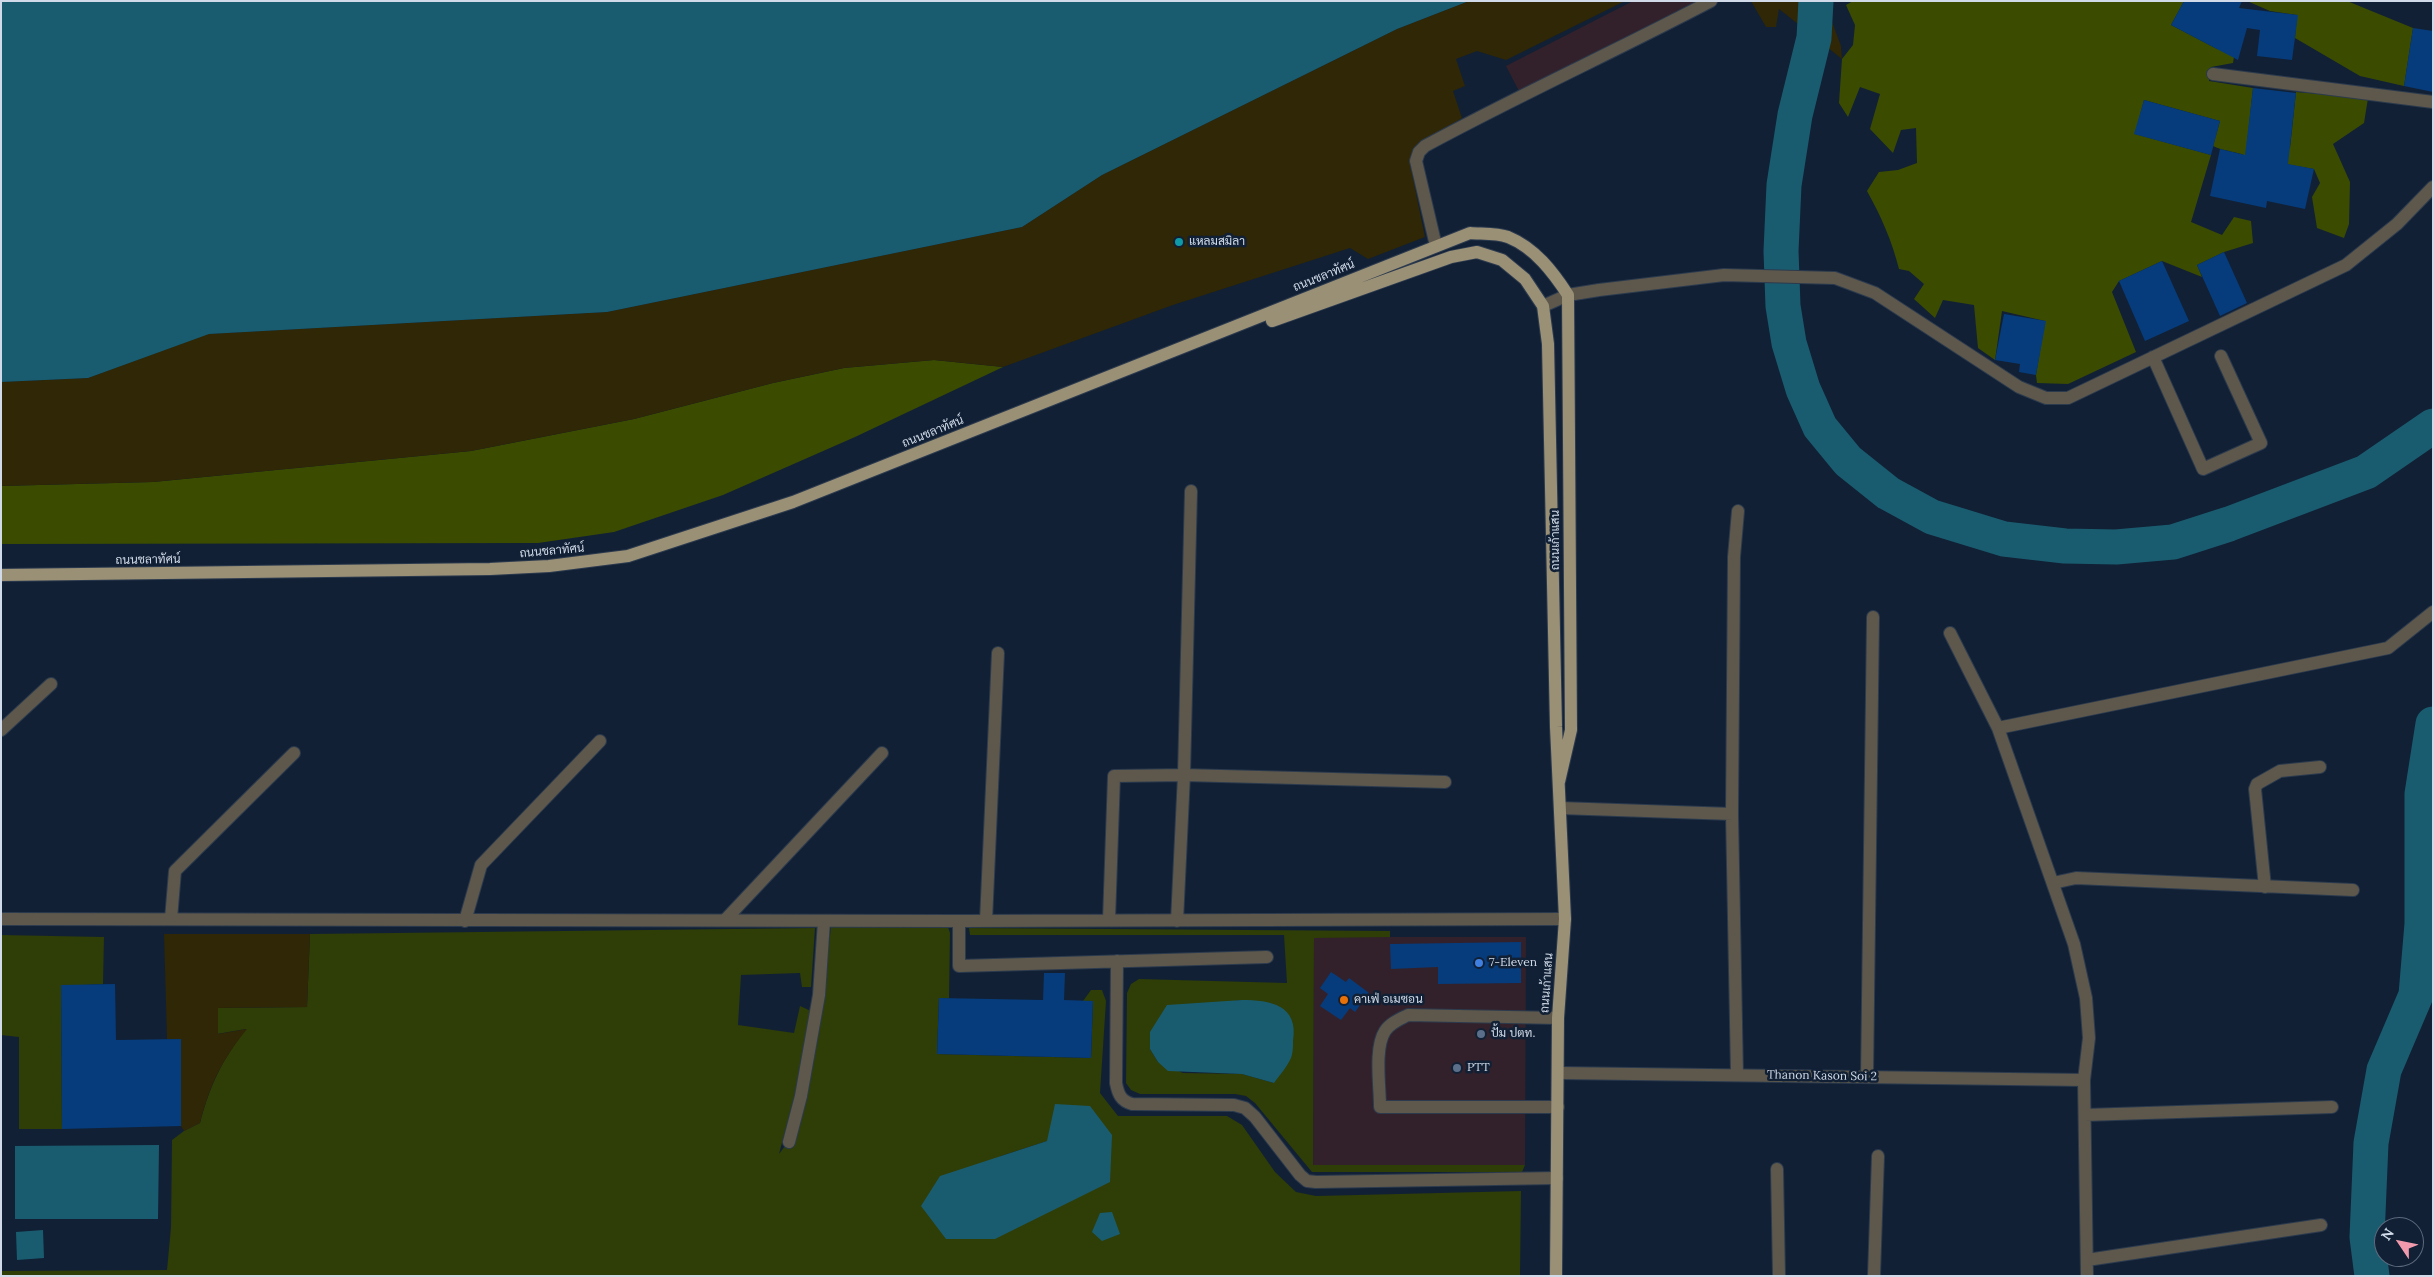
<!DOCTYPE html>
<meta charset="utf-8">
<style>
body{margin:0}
#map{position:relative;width:2434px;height:1277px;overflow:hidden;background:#112035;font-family:Lora,serif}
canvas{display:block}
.frame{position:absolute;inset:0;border:2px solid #d0dae8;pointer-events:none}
.north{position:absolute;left:2374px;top:1217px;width:50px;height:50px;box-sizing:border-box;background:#112035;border:1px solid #5d6a7d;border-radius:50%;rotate:304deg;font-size:14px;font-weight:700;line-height:20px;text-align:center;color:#d0dae8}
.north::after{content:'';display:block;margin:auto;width:18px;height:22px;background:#f29aad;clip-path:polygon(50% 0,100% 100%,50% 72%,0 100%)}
</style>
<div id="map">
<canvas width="2434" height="1277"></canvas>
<div class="frame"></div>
<div class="north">N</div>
</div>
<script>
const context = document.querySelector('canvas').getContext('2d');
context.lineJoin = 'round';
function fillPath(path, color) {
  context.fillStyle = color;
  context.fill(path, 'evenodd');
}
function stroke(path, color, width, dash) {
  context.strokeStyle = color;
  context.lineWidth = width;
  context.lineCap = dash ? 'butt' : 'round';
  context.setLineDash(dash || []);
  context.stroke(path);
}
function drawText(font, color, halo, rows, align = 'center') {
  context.font = font + ' Lora,Sarabun,serif';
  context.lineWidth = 5;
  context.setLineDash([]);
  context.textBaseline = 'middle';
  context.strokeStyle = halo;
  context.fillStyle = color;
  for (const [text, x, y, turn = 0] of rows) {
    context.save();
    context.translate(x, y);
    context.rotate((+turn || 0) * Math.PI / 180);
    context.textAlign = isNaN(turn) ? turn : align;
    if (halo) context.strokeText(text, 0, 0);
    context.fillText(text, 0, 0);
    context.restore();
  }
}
const commercial = new Path2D(`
 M1633 1H1702L1520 93 1506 66Z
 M1314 937H1526L1525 1165 1313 1166Z`);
const green = new Path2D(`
 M831 927H948L950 933 949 998H939L937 1054 1091 1058 1093 1001H1083L1091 990H1102L1106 1001 1100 1093 1118 1116H1227L1242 1125 1275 1172 1296 1192 1316 1196 1521 1191 1520 1276H1V1271L167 1270 171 1227 172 1140 184 1131 200 1123C210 1085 222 1060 246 1029L217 1034 218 1008 307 1007 310 934 815 928 811 987H802L800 973 741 975 738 1025 794 1033 800 1006 811 1011 797 1086 779 1154 797 1130 822 1004ZM1047 1141 921 1206 1001 1156Z
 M969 928 1390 931V937L1314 938 1313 1165H1525L1522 1172H1312L1255 1103 1246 1096 1235 1094H1140L1131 1090 1126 1083 1127 993 1131 984 1139 979 1287 983 1284 935H970ZM1242 1000 1274 1083 1242 1074 1183 1073 1158 1062 1150 1049V1032L1219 1003Z
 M1 935 104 937 103 984 61 986 62 1129H19V1037L1 1035Z`);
const forest = new Path2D(`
 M1853 1H2184L2171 25 2217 49 2237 38 2233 63 2211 67 2209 81 2253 88 2247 144 2290 148 2296 92 2368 98 2364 123 2333 144 2350 182 2349 224 2344 238 2317 228 2312 197 2320 183 2314 169 2250 158C2239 151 2225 152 2213 146L2220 121 2144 100 2135 134 2211 155 2191 222 2222 235 2234 217 2251 221 2253 243 2224 252 2197 265 2202 277 2162 261 2119 281 2112 292 2136 352 2068 384 2037 383 2036 375 2045 321 2002 311 1995 360 1978 348 1974 305 1943 300 1935 318 1914 299 1924 284 1909 271 1899 269C1892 241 1881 216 1867 191L1879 172 1898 170 1917 163 1916 128 1901 130 1893 153 1870 129 1880 94 1860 87 1848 117 1839 103 1842 59 1853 45 1855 25 1846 5Z
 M2247 1H2347L2413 28 2404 86 2360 76 2295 38 2297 15 2270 11Z
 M934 360 1003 367 855 437 723 495 614 532 538 543 1 544V486L153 482 471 451 634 419 773 383 844 368Z`);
const sand = new Path2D(`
 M1469 1H1625L1506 60 1477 51 1456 59 1465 86 1453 91 1462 118 1414 150 1410 164 1425 237 1368 259 1350 248 1173 305 1003 367 934 360 844 368 773 383 634 419 471 451 153 482 1 486V382L88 378 208 334 607 312 1022 227 1102 175 1397 29Z
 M1751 1H1833L1832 22 1841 46 1842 59 1779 9 1776 27H1766Z
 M164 934H310L307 1007 218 1008V1034L247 1029C222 1060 210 1084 200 1123L184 1131 181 1126V1039H167Z`);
const water = new Path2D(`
 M1 1H1469L1397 29 1102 175 1022 227 607 312 209 334 88 378 1 382Z
 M1242 1000C1270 1000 1299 1005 1293 1041 1293 1047 1293 1055 1290 1060 1286 1068 1279 1076 1274 1083L1242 1074 1168 1071 1158 1062 1150 1049V1032L1167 1005Z
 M1055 1104 1090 1106 1112 1135 1110 1182 995 1239H946L921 1206 940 1176 1047 1141Z
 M159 1145 158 1219H15V1146Z
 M1112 1212 1120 1234 1102 1241 1092 1232 1100 1213Z
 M43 1230 44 1258 17 1260 16 1232Z`);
const river = new Path2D(`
 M1816 1 1814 38 1795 115 1784 185 1781 251 1783 306 1789 343 1803 389 1820 427 1848 461 1888 493 1932 517 2004 539 2065 546 2116 547 2173 542 2229 524 2366 472 2433 426
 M2372 1276 2367 1237 2371 1143 2384 1070 2416 995 2422 924V794L2433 724`);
const building = new Path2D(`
 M2184 1H2242L2239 8 2298 15 2292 60 2257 56 2260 30 2247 28 2238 60 2171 25Z
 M2413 28 2433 31V92L2404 86Z
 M2253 88 2296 93 2288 164 2314 169 2305 209 2267 201 2266 208 2210 196 2220 149 2245 155Z
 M2144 100 2220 121 2211 155 2134 134Z
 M2224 252 2247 303 2220 316 2197 265Z
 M2162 261 2189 321 2145 341 2119 281Z
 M2004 314 2046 321 2036 375 2019 372 2020 364 1995 360Z
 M1521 942V983L1438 984V967L1391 969 1390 944Z
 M1331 972 1346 982 1349 978 1369 993 1355 1012 1350 1008 1341 1020 1320 1006 1328 994 1320 988Z
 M1044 973H1065L1064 1000 1093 1001 1091 1058 937 1054 939 998 1043 1000Z
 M115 984 116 1040 181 1039V1126L62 1129 61 985Z`);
const minor = new Path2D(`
 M2213 74 2433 102
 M1436 246 1416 161 1419 152 1425 146C1519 95 1616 51 1711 1
 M1543 306 1568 295 1599 290 1724 275 1835 278 1875 293 2019 387 2046 398H2068L2346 265 2397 224 2433 187
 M2153 357 2203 469 2261 443 2221 356
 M1950 633 1998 728 2074 944 2086 998 2089 1038 2084 1080 2087 1276
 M1998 728 2388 648 2433 612
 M1 730 51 684
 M1560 808 1732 814
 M2053 883 2076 878 2353 890
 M2265 887 2255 789 2257 784 2280 771 2320 767
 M1 919 959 921 1565 919
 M171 919 175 871 294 753
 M725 920 882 753
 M1109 920 1114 776 1184 775 1445 782
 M465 921 481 865 600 741
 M959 921V966L1267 957
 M986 921 998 653
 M1177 921 1184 775 1191 491
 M1117 961 1116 1083C1118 1094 1121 1101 1132 1104L1234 1105 1245 1108 1255 1117 1300 1175 1307 1181 1316 1182 1557 1178
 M1558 1018 1408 1015C1400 1019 1390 1023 1385 1031 1374 1048 1380 1086 1380 1107H1558
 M1559 1073 2084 1080
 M1737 1075 1732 814 1734 557 1738 511
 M1867 1077 1873 617
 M2085 1115 2332 1107
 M789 1142 801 1096 819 995 824 921
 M1777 1169 1779 1276
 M2087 1260 2321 1225
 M1874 1276 1878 1156`);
const major = new Path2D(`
 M1272 321 1451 257 1477 252 1502 260 1525 279 1543 306 1548 344 1556 727 1565 919 1558 1018 1556 1276
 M1 575 490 569 549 566 628 556 793 502 1470 233C1481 234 1497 233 1508 237 1535 248 1553 272 1568 295L1571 730 1559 782`);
const markers = [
 [1179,242,5,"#0f9aa8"],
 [1479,963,5,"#3f7fe0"],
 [1344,1000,5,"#e8710a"],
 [1481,1034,5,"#5c6f8a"],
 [1457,1068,5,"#5c6f8a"]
];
const poiNames = [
 ["แหลมสมิลา",1189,242],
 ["7-Eleven",1489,963],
 ["คาเฟ่ อเมซอน",1354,1000],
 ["ปั้ม ปตท.",1491,1034],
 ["PTT",1467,1068]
];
const streetNames = [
 ["ถนนชลาทัศน์",1324,276,-22],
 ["ถนนชลาทัศน์",933,432,-22],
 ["ถนนเก้าแสน",1556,540,-90],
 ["ถนนชลาทัศน์",552,551,-5],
 ["ถนนชลาทัศน์",148,560,-1],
 ["ถนนเก้าแสน",1547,983,-86],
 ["Thanon Kason Soi 2",1822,1076,1]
];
fillPath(commercial, '#32212b');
fillPath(green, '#2f3d07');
fillPath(forest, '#3b4c01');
fillPath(sand, '#2f2705');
fillPath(water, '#1a5c6f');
stroke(river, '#1a5c6f', 35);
fillPath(building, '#063c7b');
stroke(minor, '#2c3a4e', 14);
stroke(major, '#2c3a4e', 14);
stroke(minor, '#5d584b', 12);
stroke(major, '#9a9076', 12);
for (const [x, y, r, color] of markers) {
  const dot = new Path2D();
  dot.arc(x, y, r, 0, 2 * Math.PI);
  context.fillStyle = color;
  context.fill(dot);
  stroke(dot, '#112035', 2);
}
drawText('12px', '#d0dae8', '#112035', poiNames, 'left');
drawText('12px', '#d0dae8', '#112035', streetNames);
</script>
